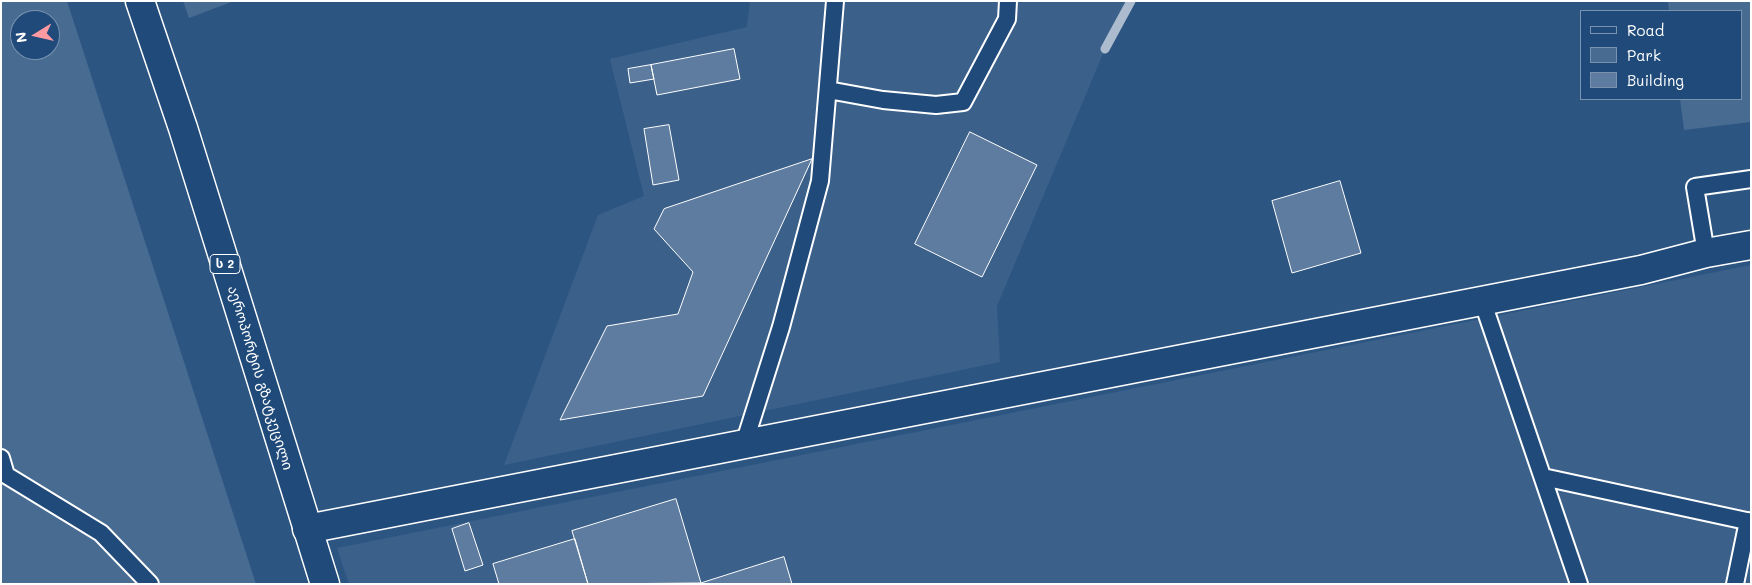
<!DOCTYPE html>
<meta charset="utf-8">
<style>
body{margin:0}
#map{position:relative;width:1752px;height:585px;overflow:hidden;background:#2c5582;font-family:Mali,sans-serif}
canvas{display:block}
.frame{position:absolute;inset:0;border:2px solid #fff;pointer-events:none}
.legend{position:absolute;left:1580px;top:10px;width:162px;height:90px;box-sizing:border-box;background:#1f4a7a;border:1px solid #7992af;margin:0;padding:6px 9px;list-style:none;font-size:15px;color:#fff}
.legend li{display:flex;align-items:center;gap:10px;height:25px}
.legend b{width:25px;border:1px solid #7992af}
.north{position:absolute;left:10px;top:10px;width:50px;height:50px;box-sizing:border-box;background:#1f4a7a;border:1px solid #7992af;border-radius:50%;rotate:261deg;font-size:14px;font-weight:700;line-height:20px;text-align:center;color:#fff}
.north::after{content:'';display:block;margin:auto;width:18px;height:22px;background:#ff9aa2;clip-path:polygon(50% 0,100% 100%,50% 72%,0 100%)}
</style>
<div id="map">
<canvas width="1752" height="585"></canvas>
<div class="frame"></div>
<ul class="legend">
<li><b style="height:6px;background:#1f4a7a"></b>Road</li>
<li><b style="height:14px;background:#486b92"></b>Park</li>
<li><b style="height:14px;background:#5e7c9f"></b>Building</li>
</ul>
<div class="north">N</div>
</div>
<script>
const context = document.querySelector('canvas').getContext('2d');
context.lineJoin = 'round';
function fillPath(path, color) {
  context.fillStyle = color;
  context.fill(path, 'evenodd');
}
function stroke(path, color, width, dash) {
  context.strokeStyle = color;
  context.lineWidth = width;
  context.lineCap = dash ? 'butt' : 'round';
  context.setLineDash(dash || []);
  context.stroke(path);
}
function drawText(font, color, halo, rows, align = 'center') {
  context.font = font + ' Mali,"Noto Sans Georgian",sans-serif';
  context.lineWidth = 4.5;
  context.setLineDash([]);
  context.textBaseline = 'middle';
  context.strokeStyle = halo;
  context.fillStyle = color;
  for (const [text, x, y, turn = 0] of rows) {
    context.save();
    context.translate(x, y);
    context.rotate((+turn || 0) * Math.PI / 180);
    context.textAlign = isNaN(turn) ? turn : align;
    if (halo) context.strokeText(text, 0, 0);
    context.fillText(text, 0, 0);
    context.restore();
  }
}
const built = new Path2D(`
 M750 1H1131L1105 49 997 306 1000 362 504 465 598 215 644 196 610 59 747 27Z
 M1751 265V584H349L337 548Z`);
const green = new Path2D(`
 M1 1H67L256 584H1ZM20 20H50V50H20Z
 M183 1H234L189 18Z
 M1668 1H1751V122L1684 130 1680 99H1741V11H1669Z`);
const stream = new Path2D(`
 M1105 49 1131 1`);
const building = new Path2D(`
 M734 49 740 79 657 95 651 65Z
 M651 65 654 79 630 83 628 69Z
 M669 125 679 180 653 185 644 129Z
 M970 132 1037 165 982 277 915 244Z
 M812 159 703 396 560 420 607 326 678 314 693 272 654 229 664 209Z
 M1340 181 1361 253 1292 273 1272 201Z
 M676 499 701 583 588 584 572 531Z
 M469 523 483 565 465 571 452 529Z
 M575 539 588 584H499L493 564Z
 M784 557 792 584H699L701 583Z`);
const service = new Path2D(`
 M828 90 883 100 936 105 963 102 1007 19 1008 1
 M1706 253 1695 187 1751 179
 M1482 300 1579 584
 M744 444 781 327 820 181 835 1
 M1 458 6 475 101 533 150 584
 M1543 477 1751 522
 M1735 584 1748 521`);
const tertiary = new Path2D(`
 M307 529 1641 270 1706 253 1751 245`);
const trunk = new Path2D(`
 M140 1 183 128 325 584`);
const shields = [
 [225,264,30]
];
const shieldNames = [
 ["ს 2",225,264]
];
const streetNames = [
 ["აეროპორტის გზატკეცილი",260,378,73]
];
fillPath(built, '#3b618b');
fillPath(green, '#486b92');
stroke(stream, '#acbcce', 9);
fillPath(building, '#5e7c9f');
stroke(building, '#fff', 1);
stroke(service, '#fff', 20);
stroke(tertiary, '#fff', 31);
stroke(trunk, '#fff', 31);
stroke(service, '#1f4a7a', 16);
stroke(tertiary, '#1f4a7a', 28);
stroke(trunk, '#1f4a7a', 28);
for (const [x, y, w] of shields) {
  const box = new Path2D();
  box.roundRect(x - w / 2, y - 9.5, w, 19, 4);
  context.fillStyle = '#1f4a7a';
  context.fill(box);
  stroke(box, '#fff', 1);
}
drawText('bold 12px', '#fff', null, shieldNames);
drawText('14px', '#fff', '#1f4a7a', streetNames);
</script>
